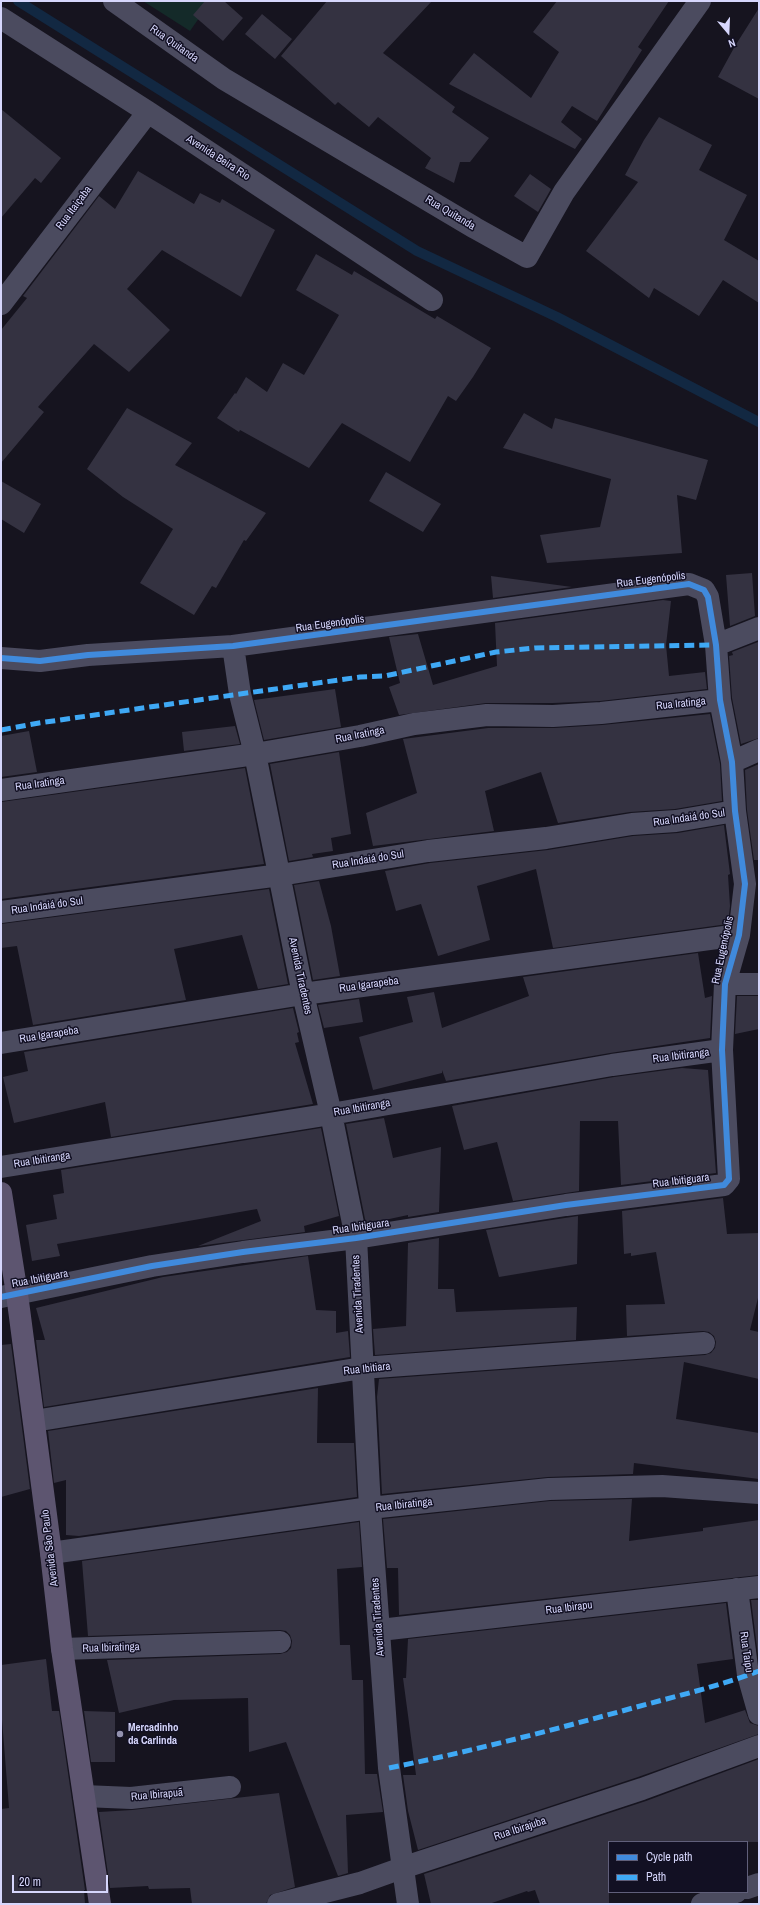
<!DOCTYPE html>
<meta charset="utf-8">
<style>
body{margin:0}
#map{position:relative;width:760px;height:1905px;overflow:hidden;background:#16141f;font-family:"Archivo Narrow",sans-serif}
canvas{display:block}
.frame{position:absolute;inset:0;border:2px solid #d6d6fc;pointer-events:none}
.legend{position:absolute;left:608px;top:1841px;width:140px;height:52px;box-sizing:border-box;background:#121023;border:1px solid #605f7a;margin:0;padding:5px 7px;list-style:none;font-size:12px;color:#d6d6fc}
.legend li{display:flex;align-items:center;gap:8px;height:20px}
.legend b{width:20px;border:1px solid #605f7a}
.north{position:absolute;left:708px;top:12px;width:40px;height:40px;-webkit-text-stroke:3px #121023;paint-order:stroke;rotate:161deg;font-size:11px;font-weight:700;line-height:16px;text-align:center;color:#d6d6fc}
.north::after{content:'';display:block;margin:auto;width:14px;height:18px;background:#d6d6fc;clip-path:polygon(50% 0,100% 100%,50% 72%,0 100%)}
.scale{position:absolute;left:12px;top:1875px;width:96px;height:18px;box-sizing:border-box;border:2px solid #d6d6fc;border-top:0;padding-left:5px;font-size:12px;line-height:14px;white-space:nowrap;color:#d6d6fc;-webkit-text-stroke:3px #121023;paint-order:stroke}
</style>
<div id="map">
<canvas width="760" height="1905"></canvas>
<div class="frame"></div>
<ul class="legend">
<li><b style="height:5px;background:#408adc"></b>Cycle path</li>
<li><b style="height:5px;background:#3fa9f5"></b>Path</li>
</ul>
<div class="north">N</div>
<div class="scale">20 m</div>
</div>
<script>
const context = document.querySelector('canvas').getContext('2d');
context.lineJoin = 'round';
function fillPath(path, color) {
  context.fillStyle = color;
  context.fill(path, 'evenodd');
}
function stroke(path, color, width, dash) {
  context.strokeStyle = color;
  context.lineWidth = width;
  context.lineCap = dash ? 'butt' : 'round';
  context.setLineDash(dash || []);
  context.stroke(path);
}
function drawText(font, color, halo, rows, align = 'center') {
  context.font = font + ' "Archivo Narrow",sans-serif';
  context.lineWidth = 3;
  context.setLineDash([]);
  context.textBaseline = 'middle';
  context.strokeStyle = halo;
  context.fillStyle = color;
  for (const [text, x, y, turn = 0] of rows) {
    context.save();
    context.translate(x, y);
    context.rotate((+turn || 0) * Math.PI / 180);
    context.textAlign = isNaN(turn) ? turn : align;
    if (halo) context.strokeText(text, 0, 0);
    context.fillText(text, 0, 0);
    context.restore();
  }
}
const green = new Path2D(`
 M143 1H211L190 31Z`);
const stream = new Path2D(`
 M18 1 417 251 557 317 759 422`);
const building = new Path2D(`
 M205 1H224L243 18 223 41 193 15Z
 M327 1H432L383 53 455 107 452 112 489 138 470 162H460L454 183 425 168 431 158 378 117 369 127 338 102 335 105 281 56Z
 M557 1H669L638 47 642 50 597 121 572 106 561 122 582 139 575 149 449 84 474 53 531 98 559 52 533 32Z
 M759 8V99L718 77 735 46Z
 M262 14 292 39 275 59 245 34Z
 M1 109 61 158 41 183 35 178 1 218Z
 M659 117 712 145 699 170 747 195 724 240 759 261V303L723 280 699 316 654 288 649 298 586 251 638 182 625 175 644 140Z
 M138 171 194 204 200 193 220 203 222 199 275 230 241 297 162 250 127 289 170 330 129 372 94 344 38 407 44 412 1 463V330L27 298 23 296 99 196 115 209Z
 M530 174 551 189 538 212 514 196Z
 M316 254 352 275 354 271 435 319 437 316 491 348 473 377 456 401 448 396 410 462 342 423 309 468 240 430 239 432 217 418 235 393 236 394 246 377 267 392 283 363 304 375 339 315 296 290Z
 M127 408 192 443 175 465 266 513 246 541 244 540 216 588 212 586 194 615 140 583 173 529 123 497 87 469Z
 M524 413 552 429 555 418 708 460 696 500 677 495 682 553 547 563 540 535 600 527 611 479 503 448Z
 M386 472 441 504 423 532 369 501Z
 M1 481 41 504 24 533 1 519Z
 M752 573 755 616 730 626 726 575Z
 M491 576 572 587 493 598Z
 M663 600 671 601 666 645 669 676 705 672 707 689 600 701 553 703H486L399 715 389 687 400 683 389 637 418 634 433 685 497 666 495 623Z
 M758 642 759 738 741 744 732 698 729 656 733 655 732 652Z
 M335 689 341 727 264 740 254 700Z
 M710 714 720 764 722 801 675 809 630 812 558 823 541 772 485 791 494 831 373 846 366 813 417 793 403 739 488 728H554L602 725Z
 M235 726 240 744 184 751 182 732Z
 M29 731 37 772 1 777V736Z
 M339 752 351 834 331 838 333 851 312 854 313 857 289 861 270 764Z
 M759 764V860H754L747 810 745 770Z
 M245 768 264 864 1 899V802Z
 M724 825 730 874 728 875 730 906 728 924 553 948 536 869 477 886 490 940 438 956 421 904 396 911 385 871 430 863 548 850 633 836 678 833Z
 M319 881 331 926 340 976 313 980 294 885Z
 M269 889 288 984 258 989 242 935 174 949 186 1000 33 1025 17 946 1 948V924Z
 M698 953 705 998 712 996 710 1038 610 1053 446 1081 442 1070V1073L373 1090 359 1037 413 1022 407 997 434 992 442 1028 529 996 523 977Z
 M737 996H759V1029L735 1034Z
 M359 999 363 1022 324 1028 318 1005Z
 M293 1008 299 1032 297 1033 299 1042 295 1043 313 1104 111 1137 105 1102 14 1123 3 1077 28 1071 24 1052Z
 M682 1068 708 1070 716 1173 621 1185 618 1121H580L579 1191 513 1201 497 1142 464 1150 452 1106 614 1077Z
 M384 1118 393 1158 441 1147 439 1212 408 1217V1215L366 1224 346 1124Z
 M321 1128 339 1216 304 1226 305 1232 198 1246 261 1221 257 1209 57 1244 60 1256 32 1261 26 1225 57 1219 53 1195 64 1193 61 1170Z
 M723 1198 727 1234 759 1233V1294L750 1330 759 1332V1379L684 1362 676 1419 759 1433V1479L634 1463 633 1474 548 1477 382 1494 377 1397 379 1379 705 1355 711 1353 715 1348 716 1342 714 1336 709 1332 703 1331 627 1336 626 1305 665 1304 656 1252 631 1256V1253L624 1254 622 1211Z
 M578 1216 577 1264 499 1277 486 1230Z
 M439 1238 438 1289H454L456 1312 577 1307 576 1340 375 1355 373 1329 406 1326 408 1243Z
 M308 1256 316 1310 336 1311V1333L348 1331 350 1357 44 1407 36 1340H45L36 1308 163 1277Z
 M11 1344 30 1489 1 1497V1345Z
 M318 1388 317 1443H354L357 1497 79 1536 66 1535V1480L54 1483 48 1431Z
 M632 1499 629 1541 703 1531V1528L759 1520V1575L399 1615 398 1568H387L383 1519 550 1501Z
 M359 1522 362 1567 337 1569 340 1645H350L352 1680H363L365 1774H377L383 1812 346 1815 348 1873 338 1876 286 1742 249 1752 248 1698 174 1700 119 1713 107 1660 280 1654 287 1652 291 1648 292 1641 290 1635 286 1631 280 1630 88 1636 82 1561Z
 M751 1600H759L758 1655Z
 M726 1603 733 1659 697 1664 705 1723 745 1710 750 1723 759 1726V1734L638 1777 418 1850 408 1811 403 1775H416L403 1678H406L408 1639Z
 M46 1659 52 1711H59L85 1890H84L85 1904H1V1809L9 1808 1 1707V1665Z
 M84 1711 115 1712V1762H91Z
 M759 1759V1842H609V1904H540L535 1890 528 1892 527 1891 489 1904H431L424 1874 646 1801Z
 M279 1793 295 1887 270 1895 266 1904H192L190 1888 149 1889 148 1886 110 1888 99 1812 132 1810Z`);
const minor = new Path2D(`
 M114 1 224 79 475 228 527 257 564 192 700 1
 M1 18 148 112 432 300
 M1 304 148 112
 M716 645 759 628
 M233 646 240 694 255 754 303 994 331 1114 356 1238 370 1508 389 1768 408 1904
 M1 658 40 661 88 655 233 646 689 584 704 590 708 597 716 645 720 700 732 762 735 811 745 884 739 935 725 984 722 1050 729 1179 724 1185 566 1205 356 1238 243 1252 152 1266 1 1297
 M732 762 759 750
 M1 790 255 754 360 736 414 724 487 715 553 716 601 713 720 700
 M1 912 280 875 428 851 546 838 632 824 676 821 735 811
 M725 984H759
 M1 1043 303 994 739 935
 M1 1167 331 1114 612 1065 722 1050
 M34 1421 362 1368 704 1343
 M51 1553 370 1508 549 1489 662 1486 759 1493
 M737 1589 748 1675 759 1714
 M380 1630 759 1587
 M62 1649 280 1642
 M84 1796 131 1798 230 1787
 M747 1888 759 1884
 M278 1904 360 1883 402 1868 642 1789 759 1746
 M702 1904 736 1892`);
const major = new Path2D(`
 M1 1193 17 1294 51 1553 62 1649 100 1904`);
const quiet = new Path2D(`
 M1 730 39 723 240 694 360 677 385 676 496 652 535 648 716 645
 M389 1768C468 1752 545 1732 622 1711 668 1698 714 1688 759 1671`);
const cycleway = new Path2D(`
 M1 658 40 661 88 655 233 646 689 584 704 590 708 597 716 645 720 700 732 762 735 811 745 884 739 935 725 984 722 1050 729 1179 724 1185 566 1205 356 1238 243 1252 152 1266 1 1297`);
const markers = [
 [120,1734,4,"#9392af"]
];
const streetNames = [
 ["Rua Quitanda",174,44,35],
 ["Avenida Beira Rio",218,158,33],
 ["Rua Itaiçaba",74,208,-53],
 ["Rua Quitanda",450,213,31],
 ["Rua Eugenópolis",651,580,-7],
 ["Rua Eugenópolis",330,624,-8],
 ["Rua Iratinga",681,704,-6],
 ["Rua Iratinga",360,735,-11],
 ["Rua Iratinga",40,784,-8],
 ["Rua Indaiá do Sul",689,818,-8],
 ["Rua Indaiá do Sul",368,860,-9],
 ["Rua Indaiá do Sul",47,906,-8],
 ["Rua Eugenópolis",723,950,-78],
 ["Avenida Tiradentes",300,976,78],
 ["Rua Igarapeba",369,985,-8],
 ["Rua Igarapeba",49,1035,-9],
 ["Rua Ibitiranga",681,1056,-7],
 ["Rua Ibitiranga",362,1108,-10],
 ["Rua Ibitiranga",42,1160,-9],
 ["Rua Ibitiguara",681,1181,-7],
 ["Rua Ibitiguara",361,1227,-8],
 ["Rua Ibitiguara",40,1279,-11],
 ["Avenida Tiradentes",358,1294,-93],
 ["Rua Ibitiara",367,1369,-6],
 ["Rua Ibiratinga",404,1505,-6],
 ["Avenida São Paulo",50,1548,-97],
 ["Rua Ibirapu",569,1608,-7],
 ["Avenida Tiradentes",378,1617,-94],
 ["Rua Ibiratinga",111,1648,-2],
 ["Rua Taipu",746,1652,82],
 ["Rua Ibirapuã",157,1795,-5],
 ["Rua Ibirajuba",520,1829,-18]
];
const poiNames = [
 ["Mercadinho",128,1728],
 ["da Carlinda",128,1741]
];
fillPath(green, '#142a29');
stroke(stream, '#122842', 10);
fillPath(building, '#343241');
stroke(minor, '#4b4b5f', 22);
stroke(major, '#5d5570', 22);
stroke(quiet, '#3fa9f5', 5, [10, 5]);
stroke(cycleway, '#408adc', 6);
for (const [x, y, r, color] of markers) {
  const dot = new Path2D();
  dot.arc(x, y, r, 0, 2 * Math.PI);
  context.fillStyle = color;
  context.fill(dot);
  stroke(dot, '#121023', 1.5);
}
drawText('11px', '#d6d6fc', '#121023', streetNames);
drawText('bold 11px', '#d6d6fc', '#121023', poiNames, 'left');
</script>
